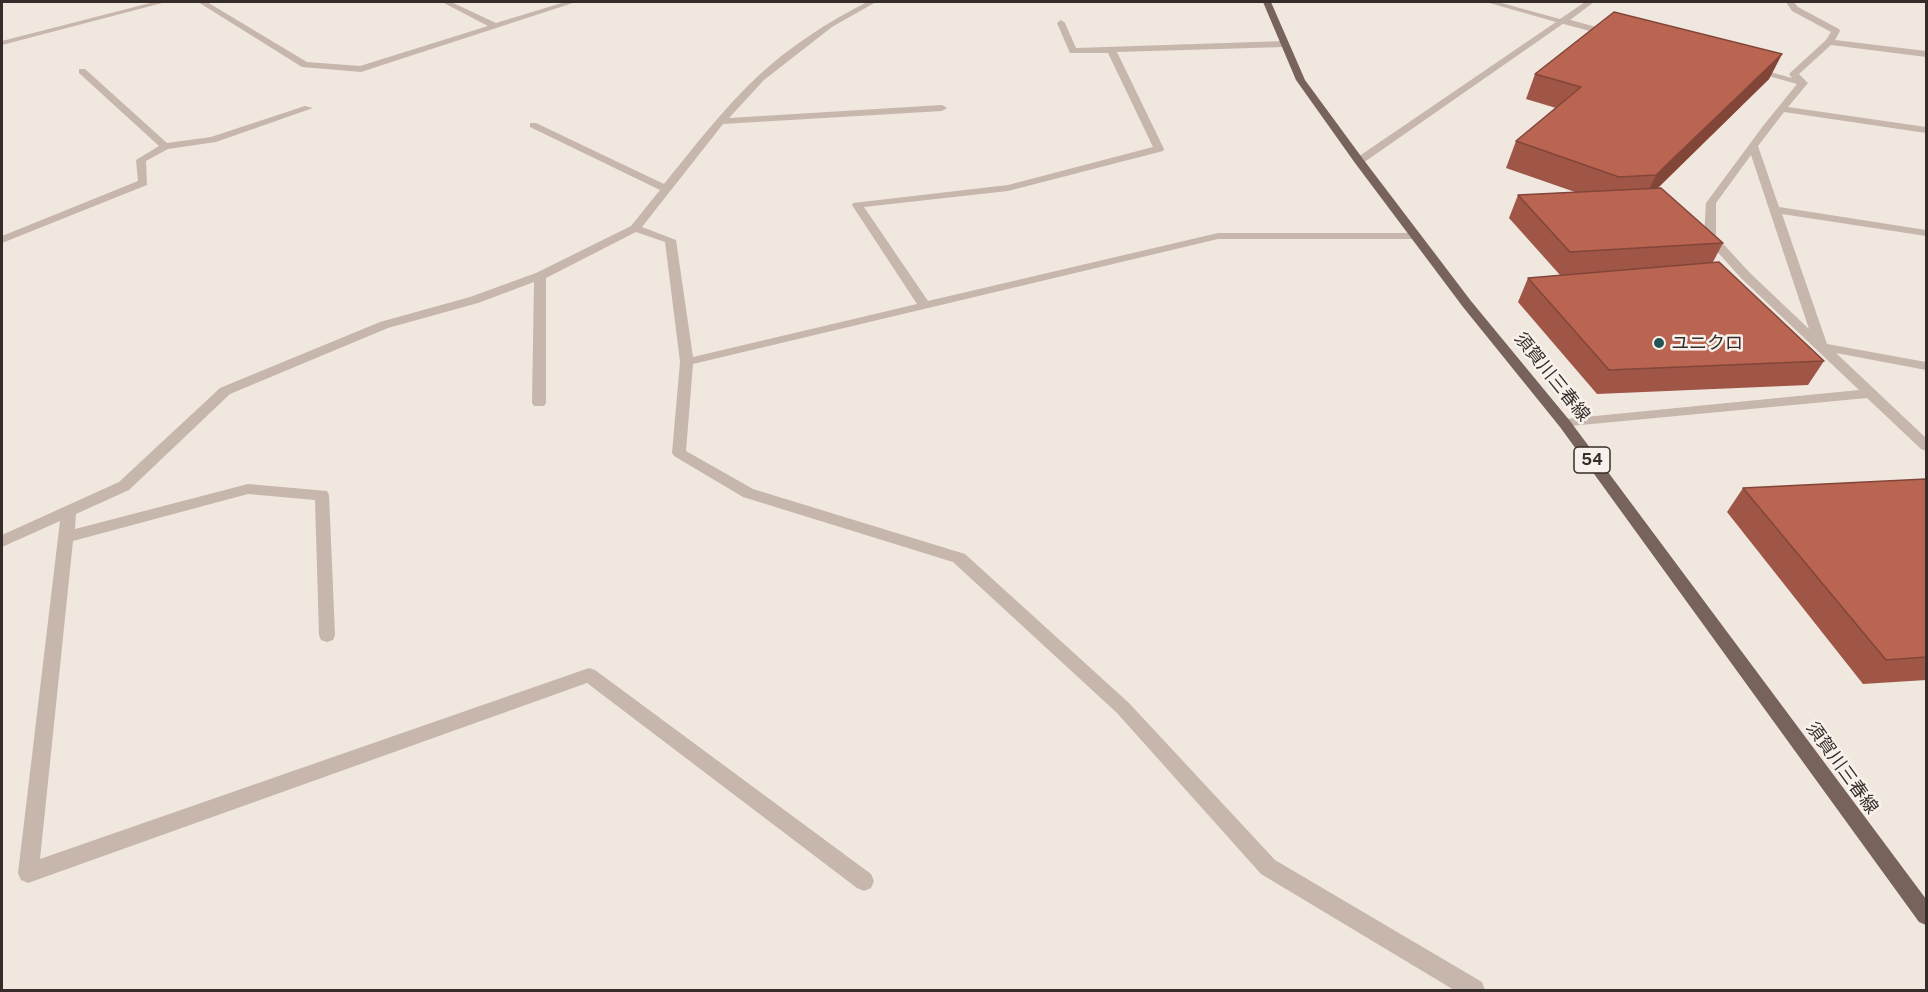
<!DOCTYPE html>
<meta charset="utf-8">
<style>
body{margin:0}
#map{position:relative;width:1928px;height:992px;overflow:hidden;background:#f0e7df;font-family:"Public Sans",sans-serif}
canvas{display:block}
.frame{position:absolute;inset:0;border:3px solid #362d2a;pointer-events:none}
</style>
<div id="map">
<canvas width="1928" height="992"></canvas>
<div class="frame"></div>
</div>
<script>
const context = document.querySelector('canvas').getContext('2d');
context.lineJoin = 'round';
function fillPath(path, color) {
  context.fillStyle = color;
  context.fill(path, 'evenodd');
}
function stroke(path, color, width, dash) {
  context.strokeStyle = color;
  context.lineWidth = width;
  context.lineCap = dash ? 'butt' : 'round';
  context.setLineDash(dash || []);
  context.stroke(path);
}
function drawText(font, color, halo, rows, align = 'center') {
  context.font = font + ' "Public Sans","Noto Sans JP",sans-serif';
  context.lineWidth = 5;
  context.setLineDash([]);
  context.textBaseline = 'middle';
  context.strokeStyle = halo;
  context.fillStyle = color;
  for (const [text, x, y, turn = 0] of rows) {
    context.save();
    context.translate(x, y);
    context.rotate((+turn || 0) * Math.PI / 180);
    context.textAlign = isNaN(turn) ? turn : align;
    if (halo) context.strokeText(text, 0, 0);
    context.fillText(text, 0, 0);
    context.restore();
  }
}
const service = new Path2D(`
 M1786 2H1794L1798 7 1839 29 1840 31 1835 40 1926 51V57L1831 45 1799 74 1808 83 1788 107 1926 127V133L1784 112 1758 146 1779 207 1926 230V236L1782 214 1827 344 1926 362V370L1836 353 1926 438V451L1921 449 1867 398 1560 427 1558 424 1560 421 1565 419 1859 390 1741 278 1704 237 1706 203 1763 126 1797 84 1747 70 1752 67 1792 78 1789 74 1791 72 1826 40 1831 32 1792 11ZM1751 155 1809 329 1749 272 1716 236V203Z
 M1563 18 1615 32 1616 34 1612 37 1560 23V19Z`);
const minor = new Path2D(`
 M154 2H166L2 45V41Z
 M198 2H207L307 62 360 66 488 26 442 2H451L496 23 565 2H576L361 72 302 67Z
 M867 2H876L832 27 764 80 729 118 942 105 947 108 942 111 723 124 642 227 676 240 693 357 917 304 852 205 853 203 1008 185 1153 147 1108 53H1070L1057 23 1061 20 1065 23 1076 48 1285 41 1289 44 1285 47 1117 52 1164 149 1163 151 1008 191 864 207 928 301 1218 233H1415L1421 236 1415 239H1218L693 364 686 451 753 489 965 554 1129 703 1275 860 1482 982 1485 990H1454L1261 874 1117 713 953 562 743 497 674 456 672 453 680 362 665 242 636 232 546 278V403L544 406H534L532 403 534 282 478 303 388 328 230 394 129 490 76 514 75 529 248 484 327 491 329 495 335 635 333 640 327 642 321 640 319 635 315 500 248 494 73 541 40 859 589 668 595 670 871 874 874 881 871 888 864 891 857 888 587 683 28 883 21 880 18 873 60 521 2 547V535L119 482 220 388 380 322 470 297 536 273 631 226 660 190 530 127V123H536L664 184C694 147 723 109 757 77 790 46 828 22 867 2Z
 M1486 2H1498L1567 21 1363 163H1355V159L1556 22Z
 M79 69H85L167 143 211 137 305 106 313 108 216 142 168 149 146 161 147 185 2 243V236L138 181 136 160 159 146 79 73Z`);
const tertiary = new Path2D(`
 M1585 2H1594L1566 23H1560V19Z`);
const primary = new Path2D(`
 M1263 2H1271L1305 80 1363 159 1471 301 1570 421 1926 899V925L1919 922 1560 427 1463 307 1355 163 1296 80Z`);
const wall = new Path2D(`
 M1782 54 1769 79 1658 188 1723 243 1713 262 1824 361 1808 385 1597 394 1518 302 1528 278 1560 275 1509 218 1518 195 1575 192 1506 168 1516 141 1556 108 1526 99 1535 74Z
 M1926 479V680L1863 684 1727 512 1743 488Z`);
const shadedWall = new Path2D(`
 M1782 54 1769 79 1643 202 1656 175Z`);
const building = new Path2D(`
 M1614 12 1782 54 1656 175 1619 177 1516 141 1581 87 1535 74Z
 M1661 188 1723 243 1570 252 1518 195Z
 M1719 262 1824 361 1609 370 1528 278Z
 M1926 479V657L1886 660 1743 488Z`);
const markers = [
 [1659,343,6,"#235454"]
];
const shields = [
 [1592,460,36]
];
const shieldNames = [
 ["54",1592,460]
];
const poiNames = [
 ["ユニクロ",1671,343]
];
const streetNames = [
 ["須賀川三春線",1552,377,51],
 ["須賀川三春線",1842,768,54]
];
fillPath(service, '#c7b6ac');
fillPath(minor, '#c7b6ac');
fillPath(tertiary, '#c7b6ac');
fillPath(primary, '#77635c');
fillPath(wall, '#a05647');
fillPath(shadedWall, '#824639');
fillPath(building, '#ba6452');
stroke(building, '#824639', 1.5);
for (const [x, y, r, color] of markers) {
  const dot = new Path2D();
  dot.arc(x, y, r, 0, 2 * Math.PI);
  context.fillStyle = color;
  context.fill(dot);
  stroke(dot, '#f8f1eb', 2);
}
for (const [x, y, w] of shields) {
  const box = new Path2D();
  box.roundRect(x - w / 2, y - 13, w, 26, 4.5);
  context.fillStyle = '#f8f1eb';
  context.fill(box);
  stroke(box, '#362d2a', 1.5);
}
drawText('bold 16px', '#362d2a', null, shieldNames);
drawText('18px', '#362d2a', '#f8f1eb', poiNames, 'left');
drawText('18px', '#362d2a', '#f8f1eb', streetNames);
</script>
